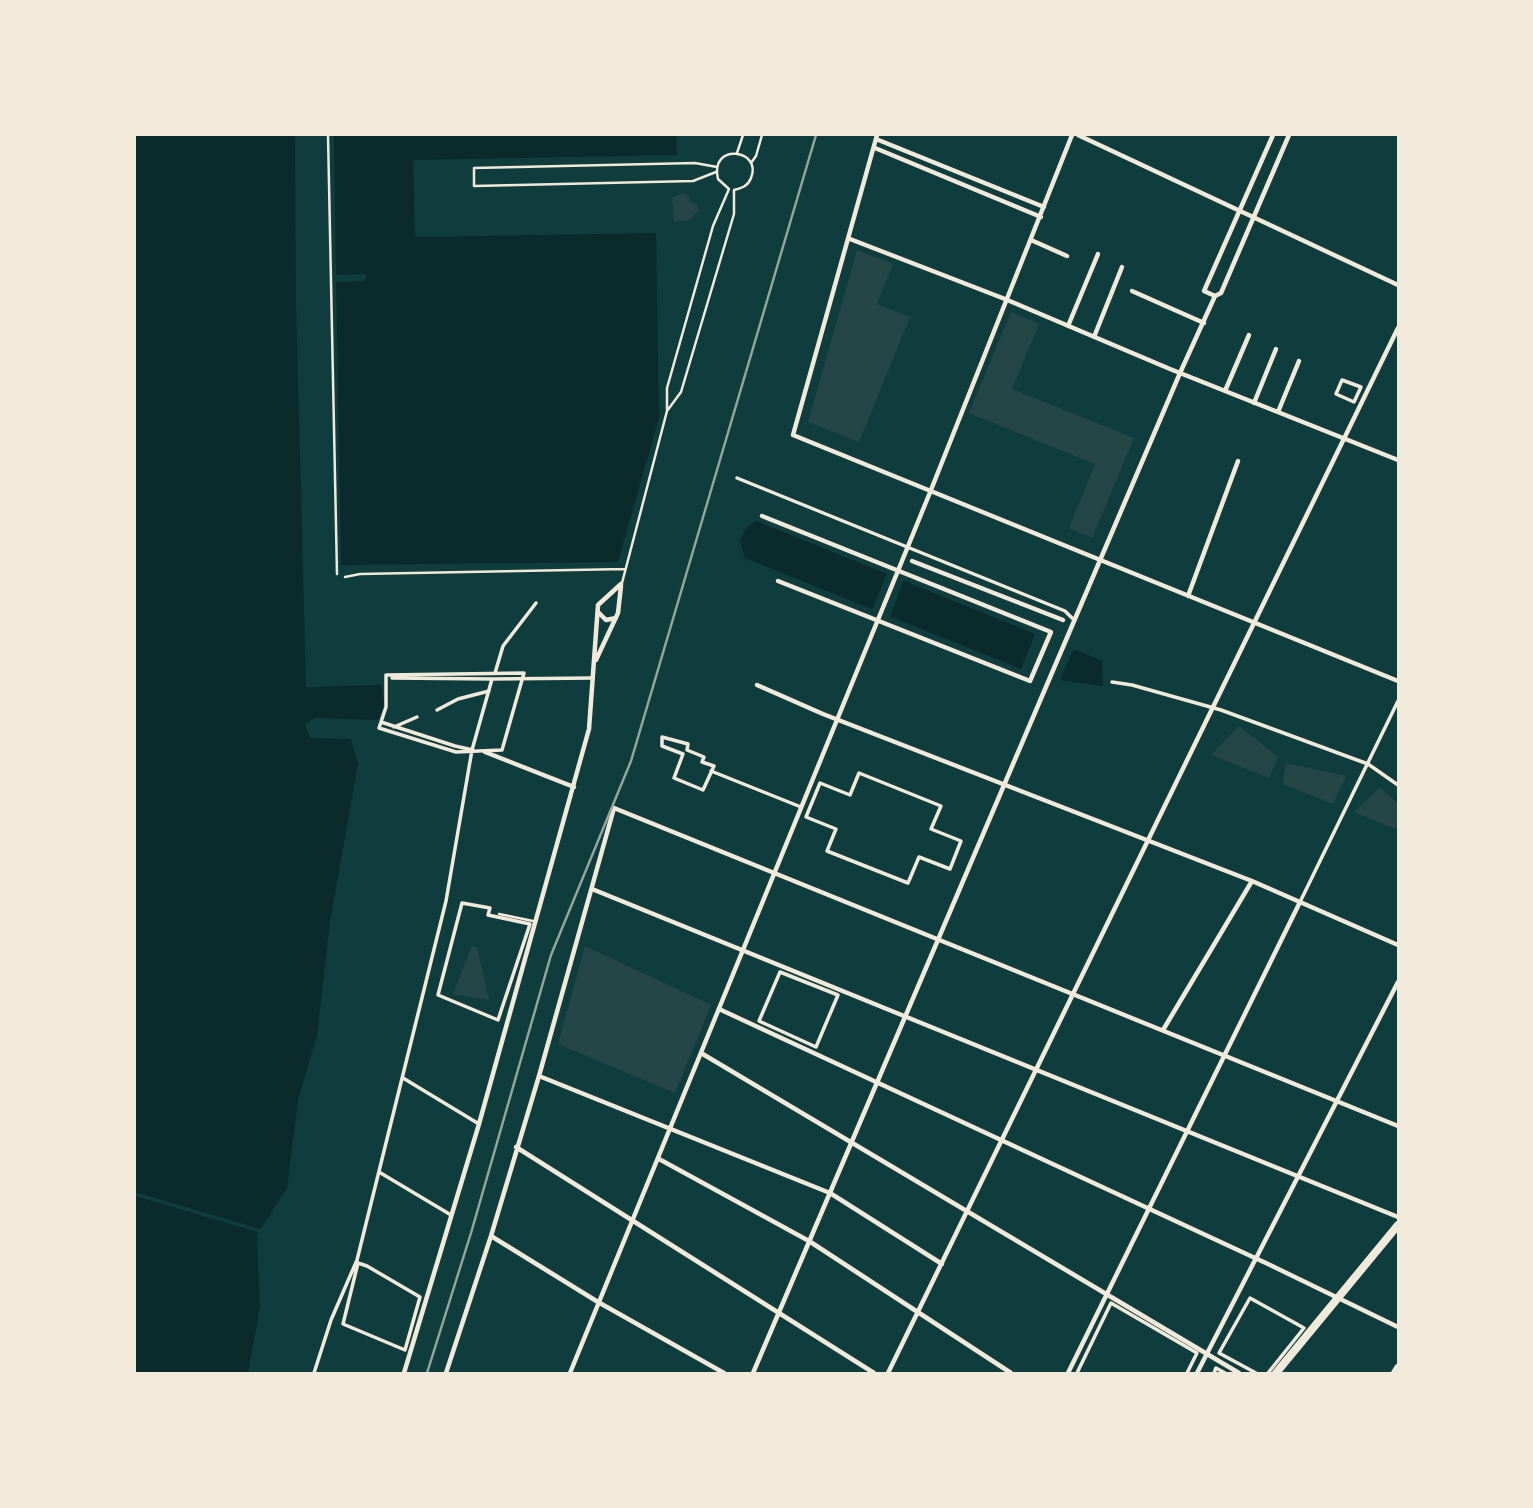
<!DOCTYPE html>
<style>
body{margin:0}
#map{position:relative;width:1533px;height:1508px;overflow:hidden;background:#0f3d3e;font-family:Lato,sans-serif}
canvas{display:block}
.frame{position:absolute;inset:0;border:136px solid #f1e9da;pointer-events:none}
</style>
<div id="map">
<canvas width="1533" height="1508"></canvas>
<div class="frame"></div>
</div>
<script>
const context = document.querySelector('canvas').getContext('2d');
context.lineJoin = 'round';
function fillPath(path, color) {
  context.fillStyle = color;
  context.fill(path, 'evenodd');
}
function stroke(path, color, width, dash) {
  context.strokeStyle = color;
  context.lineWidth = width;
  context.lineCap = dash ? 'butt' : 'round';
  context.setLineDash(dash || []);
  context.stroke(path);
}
const green = new Path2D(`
 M683 193 689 196 691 202 697 204 699 210 689 220 674 222 672 198Z
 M857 250 893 264 877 304 910 317 859 442 808 422Z
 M1011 312 1039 324 1012 389 1134 438 1092 538 1069 528 1095 464 969 413Z
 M1239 726 1278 757 1269 778 1211 755Z
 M1286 763 1346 776 1333 804 1283 784Z
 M1380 787 1398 804V830L1354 812Z
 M472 946 477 947 489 1000 453 994Z
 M585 946 711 1005 675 1093 558 1044Z`);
const water = new Path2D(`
 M135 135H295L296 303 306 687 381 685 384 703 378 720 314 718 305 724 310 738 351 739 358 764 330 921 317 1036 298 1100 287 1188 257 1234 260 1307 248 1373H135Z
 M334 135H676L677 155 413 160 415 237 656 233 659 418 618 562 341 565 336 282 365 281 366 274 336 275Z
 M756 521 1035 634 1021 669 745 558 740 541 746 528Z
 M1074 649 1102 661 1103 686 1060 680Z`);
const pier = new Path2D(`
 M888 571 905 578 889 619 871 612Z
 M135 1192 263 1230 261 1233 135 1196Z`);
const service = new Path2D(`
 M328 135 337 574
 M737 153 743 135
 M751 163 756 156 762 135
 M716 172 693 181 474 186V168L695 163 717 167
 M345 577 360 574 625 569
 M622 583 667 411V388L713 226 729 189 718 179C709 142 763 149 751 178 748 186 742 188 734 190V214L681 392 667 411
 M499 914 533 921`);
const pedestrian = new Path2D(`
 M1342 380 1361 387 1354 402 1336 394Z
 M737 478 1065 611 1072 618
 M495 673 503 646 536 603
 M524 673 502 750 456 752 379 728 386 707V675Z
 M392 678 492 679
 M1112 682 1132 685 1221 710 1368 764 1398 785
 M437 710 458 699 489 691
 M381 722 455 746 473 750
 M394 727 417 717
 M662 737 688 744 687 750 704 757 702 762 714 766 703 790 674 778 683 754 662 746Z
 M711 771 801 807
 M859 773 941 806 931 829 961 841 950 869 919 857 908 883 827 851 836 829 806 817 820 783 850 795Z
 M1300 902 1398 701
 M462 903 490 908 488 915 530 924 498 1020 438 995Z
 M780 972 838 995 816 1047 759 1021Z
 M403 1078 479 1124
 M379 1172 451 1215
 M358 1263 367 1266 420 1297 405 1350 343 1324Z
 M314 1373 331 1320 357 1260 446 901 472 750 492 679 593 678
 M1077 1373 1111 1303 1197 1353 1187 1373
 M1214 1373 1216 1368 1225 1373
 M1256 1373 1219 1353 1250 1298 1304 1328 1268 1373`);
const minor = new Path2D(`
 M877 135 793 435 1398 681
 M1078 135 1398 285
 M876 139 1044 207
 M875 148 1041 217
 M850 239 1005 299 1170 369 1398 460
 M1031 240 1067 256
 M1132 291 1204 323
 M1215 296 1204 291 1273 135
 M1068 326 1098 254
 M1094 337 1122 267
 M1225 391 1249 335
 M1254 403 1276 349
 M1278 412 1299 361
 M762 516 1051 632 1030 681 778 581
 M912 561 1063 620
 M1188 596 1238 461
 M598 612 606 620 616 618
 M596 660 618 613 621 586
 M757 685 823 714 1252 881 1398 945
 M485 752 574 787
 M592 889 1398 1217
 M719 1009 1268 1264 1398 1327
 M1163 1030 1252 881
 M701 1053 1239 1373
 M539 1076 830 1193 942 1264
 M516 1147 874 1373
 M659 1159 809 1241 1011 1373
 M491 1236 598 1302 724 1373
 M404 1373 479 1124 589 729 598 605 621 584
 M446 1373 491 1236 539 1076 614 808 1398 1126
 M570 1373 931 490 1072 135
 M753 1373 1180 373 1215 296 1221 293 1289 135
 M888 1373 1398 328
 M1068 1373 1300 902
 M1197 1373 1398 982`);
const primary = new Path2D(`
 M1276 1373 1398 1225
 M1395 1373 1398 1368`);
const rail = new Path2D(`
 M427 1373 471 1233 551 955 631 761 816 135`);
fillPath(green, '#244646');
fillPath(water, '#0a2a2b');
fillPath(pier, '#0f3d3e');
stroke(service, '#f1e9da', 2.5);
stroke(pedestrian, '#f1e9da', 3.5);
stroke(minor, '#f1e9da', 4.5);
stroke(primary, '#f1e9da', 8);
stroke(rail, '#97a49c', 2.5);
</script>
